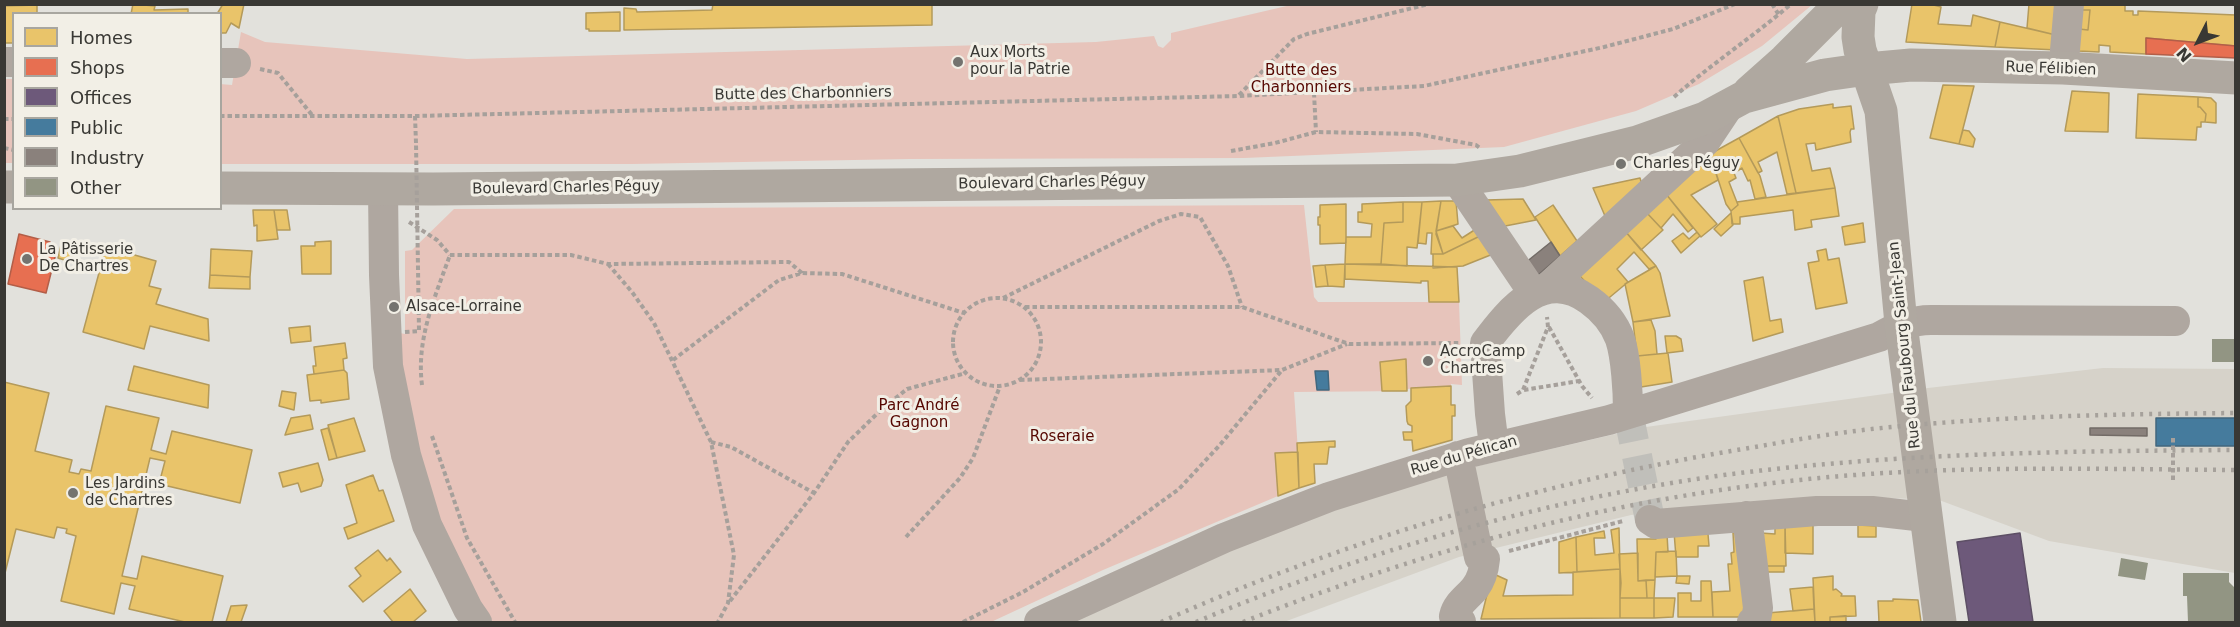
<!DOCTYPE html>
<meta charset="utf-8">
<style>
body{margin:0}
#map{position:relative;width:2240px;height:627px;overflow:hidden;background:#e2e1dc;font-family:"DejaVu Sans",sans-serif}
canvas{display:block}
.frame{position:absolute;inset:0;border:6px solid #393834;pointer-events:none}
.legend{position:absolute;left:12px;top:12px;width:210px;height:198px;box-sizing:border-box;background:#f2efe6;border:2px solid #a8a69f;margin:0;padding:8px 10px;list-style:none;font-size:18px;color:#393834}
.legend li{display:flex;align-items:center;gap:12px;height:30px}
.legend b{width:30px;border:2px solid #a8a69f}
.north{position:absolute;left:2168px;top:12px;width:60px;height:60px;-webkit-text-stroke:4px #f2efe6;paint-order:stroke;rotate:228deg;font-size:16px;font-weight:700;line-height:24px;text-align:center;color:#393834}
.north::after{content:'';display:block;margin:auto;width:21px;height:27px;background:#393834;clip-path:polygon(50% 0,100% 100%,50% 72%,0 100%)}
</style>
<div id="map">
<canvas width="2240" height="627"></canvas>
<div class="frame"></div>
<ul class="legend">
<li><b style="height:16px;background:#e9c46a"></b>Homes</li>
<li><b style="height:16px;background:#e76f51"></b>Shops</li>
<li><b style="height:16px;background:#6d597a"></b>Offices</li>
<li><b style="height:16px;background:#457b9d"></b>Public</li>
<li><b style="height:16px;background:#8a817c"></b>Industry</li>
<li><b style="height:16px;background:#929583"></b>Other</li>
</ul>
<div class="north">N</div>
</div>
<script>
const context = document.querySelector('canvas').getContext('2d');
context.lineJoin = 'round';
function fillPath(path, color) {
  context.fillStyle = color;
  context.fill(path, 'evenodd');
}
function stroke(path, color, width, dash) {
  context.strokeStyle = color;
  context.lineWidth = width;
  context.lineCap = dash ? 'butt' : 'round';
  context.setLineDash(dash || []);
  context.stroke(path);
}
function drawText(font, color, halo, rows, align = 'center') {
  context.font = font + ' "DejaVu Sans",sans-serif';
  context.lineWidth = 6;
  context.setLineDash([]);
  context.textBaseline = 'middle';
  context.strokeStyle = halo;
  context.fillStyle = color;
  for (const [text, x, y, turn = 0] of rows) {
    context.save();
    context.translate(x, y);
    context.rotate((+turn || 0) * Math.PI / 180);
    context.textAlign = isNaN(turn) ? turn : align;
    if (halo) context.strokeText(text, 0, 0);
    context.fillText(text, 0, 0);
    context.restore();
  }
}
const built = new Path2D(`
 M2103 368 2235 369V573L2049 541 1939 500 1863 497 1710 506 1631 515 1459 557 1284 622H1069L1280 528 1439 475 1646 427 1928 388Z`);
const green = new Path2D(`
 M1291 5H1812L1762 46 1699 84 1636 111 1504 147 1244 158 909 159 632 164H221L220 84 232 85 241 32 265 42 467 59 1096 42 1154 36 1158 46 1163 48 1171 40V33Z
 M4 79H13V163H5Z
 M1304 205 1314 297 1318 302H1459L1462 385 1451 384V386L1407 389V391L1294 392 1298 452 1275 453 1278 496 1103 570 991 622H490L432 503 404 407 400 333 405 334V251L412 250 454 209Z`);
const homes = new Path2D(`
 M133 4 155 6 154 10 188 9V14H131Z
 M223 4H244L239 28 231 23 226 33H220V14H217Z
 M713 4H932V25L624 30V8L636 9 637 12 712 10Z
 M1912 4H1930L1941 7 1938 24 1971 26 1973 15 2000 22 1995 47 1906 42Z
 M2029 4H2063L2060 36 2027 28Z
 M2080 4H2125V11H2133V15H2138V11L2236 15V46L2146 38V54L2110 52V46L2099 45V52L2078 51 2079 29 2088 30 2090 10H2080Z
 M37 5V14H14V43H4V6Z
 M2080 10H2090L2088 30 2079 29Z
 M620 12V31H589V29H586V13Z
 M2000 22 2060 36 2057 50 1995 47Z
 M1943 85 1974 86 1959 144 1930 138Z
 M2072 91 2109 93 2108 132 2065 131Z
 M2138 94 2198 97V107H2200L2206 114 2205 122H2201V127H2197L2196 140 2136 138Z
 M2198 97 2211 98 2216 103V123L2205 122 2206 114 2200 107H2198Z
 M1833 104V108L1851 106 1854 129H1851L1850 132 1851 142 1816 150 1815 143 1806 144 1812 171 1830 168 1835 188 1796 193 1778 116 1799 109Z
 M1778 116 1796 193 1787 194 1777 152 1758 162 1762 171 1758 173 1739 138Z
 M1963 130 1969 131 1975 139 1973 147 1959 144Z
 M1739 138 1760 176 1766 197 1755 199 1750 180 1748 181 1742 168 1734 173 1736 178 1729 182 1738 205 1731 211 1726 204 1710 154Z
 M1710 154 1718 180 1691 195 1717 224 1701 237 1666 194Z
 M1640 178 1642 185 1605 216 1593 188Z
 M1835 188 1839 216 1811 220 1812 227 1795 230 1793 210 1740 217V224H1732L1731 211 1738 205 1737 202Z
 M1666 194 1693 228 1688 232 1673 214 1661 228 1646 212Z
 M1523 199 1536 220 1500 227 1486 200Z
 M1441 201H1456L1458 224 1436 231Z
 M1441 201 1436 234 1443 254H1431L1432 233H1427L1426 244 1418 243 1422 202Z
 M1403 202H1422L1417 248 1407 247V266L1381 264 1384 223 1403 222Z
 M1403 202V222L1384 223 1381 264H1345L1346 237H1371L1372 224 1358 222V212H1362V204Z
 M1346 204V243L1320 244V225H1318V217H1320V205Z
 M1553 205 1577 241 1560 256 1535 217Z
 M253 210H274L278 239 257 241V225L254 226Z
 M274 210H287L290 230H277Z
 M1646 212 1663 230 1641 250 1625 231Z
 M1731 213 1733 225 1721 236 1714 229Z
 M1863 223 1865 242 1845 245 1842 227Z
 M1453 226 1462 238 1476 229 1480 236 1443 254 1436 231Z
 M1625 231 1656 266 1649 269 1634 252 1617 269 1628 282 1604 302 1579 275Z
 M1697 232 1700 236 1681 253 1672 241 1683 233 1689 239Z
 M1480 236 1493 254 1463 266 1433 268V254H1443Z
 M331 241V274H302L301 246H315V242Z
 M61 245 77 249 74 263 58 258Z
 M106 247 156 261 149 286 161 289 156 304 208 319 209 341 150 326 144 349 83 332Z
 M211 249 252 251 250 277 210 275Z
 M1826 249 1828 260 1839 258 1847 303 1816 309 1808 263 1819 261 1817 251Z
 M1345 264 1457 267 1459 302H1429L1428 281H1421V283L1345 279Z
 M1345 264 1344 287 1328 286 1325 265Z
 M1325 265 1328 286 1316 287 1313 266Z
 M1656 266 1660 273 1670 316 1633 322 1625 284Z
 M210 275 250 277V289L209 288Z
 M1763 277 1770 321 1781 319 1783 332 1753 341 1744 281Z
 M1651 320 1655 331 1657 354 1637 356 1633 322Z
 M310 326 311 341 291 343 289 328Z
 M1665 336H1676L1681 339 1683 351 1667 353Z
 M345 343 347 358 343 359 344 370 314 374 313 366H316L314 347Z
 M1668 353 1672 382 1641 387 1637 356Z
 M1406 359 1407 391H1382L1380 362Z
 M134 366 209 385 208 408 128 390Z
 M344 370 347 373 349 399 321 403V400L310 401 307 375Z
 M4 382 49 393 35 451 72 460 69 472 79 474 81 469 91 471 106 406 159 418 151 450 166 454 172 431 252 450 240 503 159 484 165 461 150 458 122 576 137 579 142 556 223 576 212 622H185L129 609 135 586 121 583 114 614 61 601 76 536 66 533 67 529 57 527 54 538 16 529 4 577Z
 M1451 386V405H1455V416H1452V440L1413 451 1412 440H1404L1403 432H1412V426L1408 424 1407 421 1406 406 1411 401V388Z
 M282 391 296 393 294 410 279 406Z
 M310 415 313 429 285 435 291 418Z
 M354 418 365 451 337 458 328 425Z
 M328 428 337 458 329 460 321 430Z
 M1335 441V447H1329L1327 464H1314L1315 483 1299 488 1297 443Z
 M1298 452 1299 488 1278 496 1275 453Z
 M318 463 323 480 321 486 301 492 298 483 283 487 279 473Z
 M373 475 379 491 383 490 394 521 348 539 344 528 357 523 346 485Z
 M1775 522 1785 523 1786 566H1763L1761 533 1775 534Z
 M1785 523H1813V554L1785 553Z
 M1858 525 1876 526V537H1858Z
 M1619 528 1620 569 1577 572 1576 537 1604 531 1605 538H1594L1595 555 1614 553 1611 530Z
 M1674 532 1708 534 1709 546H1698V557H1676Z
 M1742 532 1748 608 1741 617H1713L1712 592 1730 591 1728 564H1732L1731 553 1734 552 1733 533Z
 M1656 534H1667L1668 552H1656L1655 580 1638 581 1637 539H1656Z
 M1576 537 1577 572 1559 573V542Z
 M378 550 387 561 390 558 401 572 363 602 349 586 361 576 355 568Z
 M1676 551 1677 576 1655 577 1656 552Z
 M1638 553V581L1646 580 1647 598H1620L1621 583 1619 554Z
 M1763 566H1784V572H1764Z
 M1620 569V618L1481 619 1490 582 1496 575 1507 580 1503 596 1573 595V572Z
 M1677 576H1690L1689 584 1676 583Z
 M1833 576V590L1836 589 1842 594 1841 596H1855L1856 616 1830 617V622H1815L1813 578Z
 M1646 580H1655L1654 598H1647Z
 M1701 581H1711L1713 617H1678V593H1691V601H1701Z
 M1813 587 1814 609 1793 611 1790 589Z
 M410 589 426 611 413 622H393L384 611Z
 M1620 598H1654V618H1620Z
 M1654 598H1675L1673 617 1654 618Z
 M1893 599 1918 600 1921 622H1879L1878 601H1893Z
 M247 605 241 622H226L231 606Z
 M1814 609 1815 622H1768L1767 613Z
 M1846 616V622H1830V617Z`);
const shops = new Path2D(`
 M2146 38 2236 46V58L2146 54Z
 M19 234 50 242 49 248 57 249 46 293 8 284Z`);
const offices = new Path2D(`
 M2020 533 2033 622H1969L1957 542Z`);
const public = new Path2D(`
 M1315 371H1328L1329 390H1317Z
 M2156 418H2236V446H2156Z`);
const industry = new Path2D(`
 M1551 242 1560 256 1538 275 1525 263Z
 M2090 428H2147V436L2090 435Z`);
const building = new Path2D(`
 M2212 339H2236V362H2212Z
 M2121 558 2148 563 2145 580 2118 576Z
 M2183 573H2229V582L2236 589V622H2188L2187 596H2183Z`);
const minorTunnel = new Path2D(`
 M1628 412 1650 520`);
const path = new Path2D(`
 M1772 4 1779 15
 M260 69 278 73 312 115
 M1314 93 1316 132
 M1239 95 1294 39 1307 34 1429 4
 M1674 97C1711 64 1753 37 1791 4
 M220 116H415L1239 96 1424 86 1604 47 1673 29 1735 4
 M415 116 416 143
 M4 119H14
 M4 148 14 150
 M1231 151 1275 143 1316 132 1417 134 1476 145 1480 148
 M409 222 437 240 450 255
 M450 255H571L608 264 789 262 802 273
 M608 264 632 292 654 323 711 442 734 555 728 603 718 622
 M953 342a44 44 0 1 1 88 0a44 44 0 1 1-88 0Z
 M1003 298 1159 221 1181 214 1200 217 1228 266 1242 307
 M1025 307H1242L1349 344 1460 343
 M1549 327 1582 386 1592 398
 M673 360 779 280 802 273 842 274 964 313
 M1020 380 1282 370 1347 344
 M422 385C416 339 435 297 450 255
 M1524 390 1579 381
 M1517 394 1523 390 1548 327 1547 317
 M432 436 467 538 515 622
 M2173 438V482
 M711 442 731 447 814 493
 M906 537 960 478 973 458 1000 386
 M1509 551 1623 521
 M730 601 814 493 848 442 882 409 907 389 966 373
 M963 622 1023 592 1103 544 1179 489 1219 446 1282 370`);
const minor = new Path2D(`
 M2065 50 2069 4
 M4 62H14
 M220 63H236
 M1457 180 1534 294
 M383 189 384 275 388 366 406 455 427 525 468 609 477 622
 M1548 287 1705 142 1729 106
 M1494 446 1490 414 1485 343C1511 308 1544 268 1589 300 1603 310 1614 323 1620 339 1626 357 1628 392 1628 412
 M1458 456 1479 557 1485 559C1484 570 1482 579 1475 588 1468 597 1457 603 1454 616L1461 622
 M1747 516 1758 608 1756 620 1752 622
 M1650 520 1656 524 1817 511H1872L1925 517
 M1039 622 1224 538 1329 497 1469 453 1609 420 1879 337C1896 327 1911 320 1931 320L2175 321`);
const major = new Path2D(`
 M1862 4 1859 11 1858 37 1860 50 1881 111 1901 324 1940 622
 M1749 92 1785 60 1841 4
 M4 187H14
 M220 188 433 189 1457 180 1520 171 1637 142 1705 118 1744 97 1825 75 1867 69 1911 65 2063 68 2236 78`);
const rail = new Path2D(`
 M1161 622C1349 538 1551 480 1755 447 1800 439 1846 431 1892 427 2006 416 2121 414 2236 413
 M1196 622C1365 551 1543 500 1724 475 1894 453 2065 451 2236 450
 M1243 622C1415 554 1588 505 1773 483 1926 464 2081 469 2236 470`);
const pathBridge = new Path2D(`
 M405 332 419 331 416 143`);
const markers = [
 [958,62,6,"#74736f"],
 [1621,164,6,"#74736f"],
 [27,259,6,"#74736f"],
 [394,307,6,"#74736f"],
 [1428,361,6,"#74736f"],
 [73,493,6,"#74736f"]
];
const poiNames = [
 ["Aux Morts",970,53],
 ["pour la Patrie",970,70],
 ["Charles Péguy",1633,164],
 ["La Pâtisserie",39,250],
 ["De Chartres",39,267],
 ["Alsace-Lorraine",406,307],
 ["AccroCamp",1440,352],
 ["Chartres",1440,369],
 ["Les Jardins",85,484],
 ["de Chartres",85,501]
];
const streetNames = [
 ["Rue Félibien",2051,69,2],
 ["Butte des Charbonniers",803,94,-1],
 ["Boulevard Charles Péguy",1052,183,-1],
 ["Boulevard Charles Péguy",566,188,-1],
 ["Rue du Faubourg Saint-Jean",1905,345,-96],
 ["Rue du Pélican",1464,456,-16]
];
const parkNames = [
 ["Butte des",1301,71],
 ["Charbonniers",1301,88],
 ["Parc André",919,406],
 ["Gagnon",919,423],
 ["Roseraie",1062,437]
];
fillPath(built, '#d6d2c9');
fillPath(green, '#e7c4bb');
fillPath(homes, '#e9c46a');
stroke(homes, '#b49a5a', 1.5);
fillPath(shops, '#e76f51');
stroke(shops, '#b35e48', 1.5);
fillPath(offices, '#6d597a');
stroke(offices, '#5d4f65', 1.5);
fillPath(public, '#457b9d');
stroke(public, '#41677e', 1.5);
fillPath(industry, '#8a817c');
stroke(industry, '#726b66', 1.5);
fillPath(building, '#929583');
stroke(minorTunnel, '#c0bfba', 30, [30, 15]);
stroke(path, '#a6a09b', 4, [4.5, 3]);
stroke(minor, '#afa7a0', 30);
stroke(major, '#afa8a0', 33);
stroke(rail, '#a6a19b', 4.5, [3, 6]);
stroke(pathBridge, '#a6a09b', 4, [4.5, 3]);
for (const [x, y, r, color] of markers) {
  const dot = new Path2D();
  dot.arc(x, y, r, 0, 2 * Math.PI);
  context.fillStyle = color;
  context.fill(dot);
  stroke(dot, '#f2efe6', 2);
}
drawText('15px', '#393834', '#f2efe6', poiNames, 'left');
drawText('15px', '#393834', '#f2efe6', streetNames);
drawText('15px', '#560701', '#f2efe6', parkNames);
</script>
